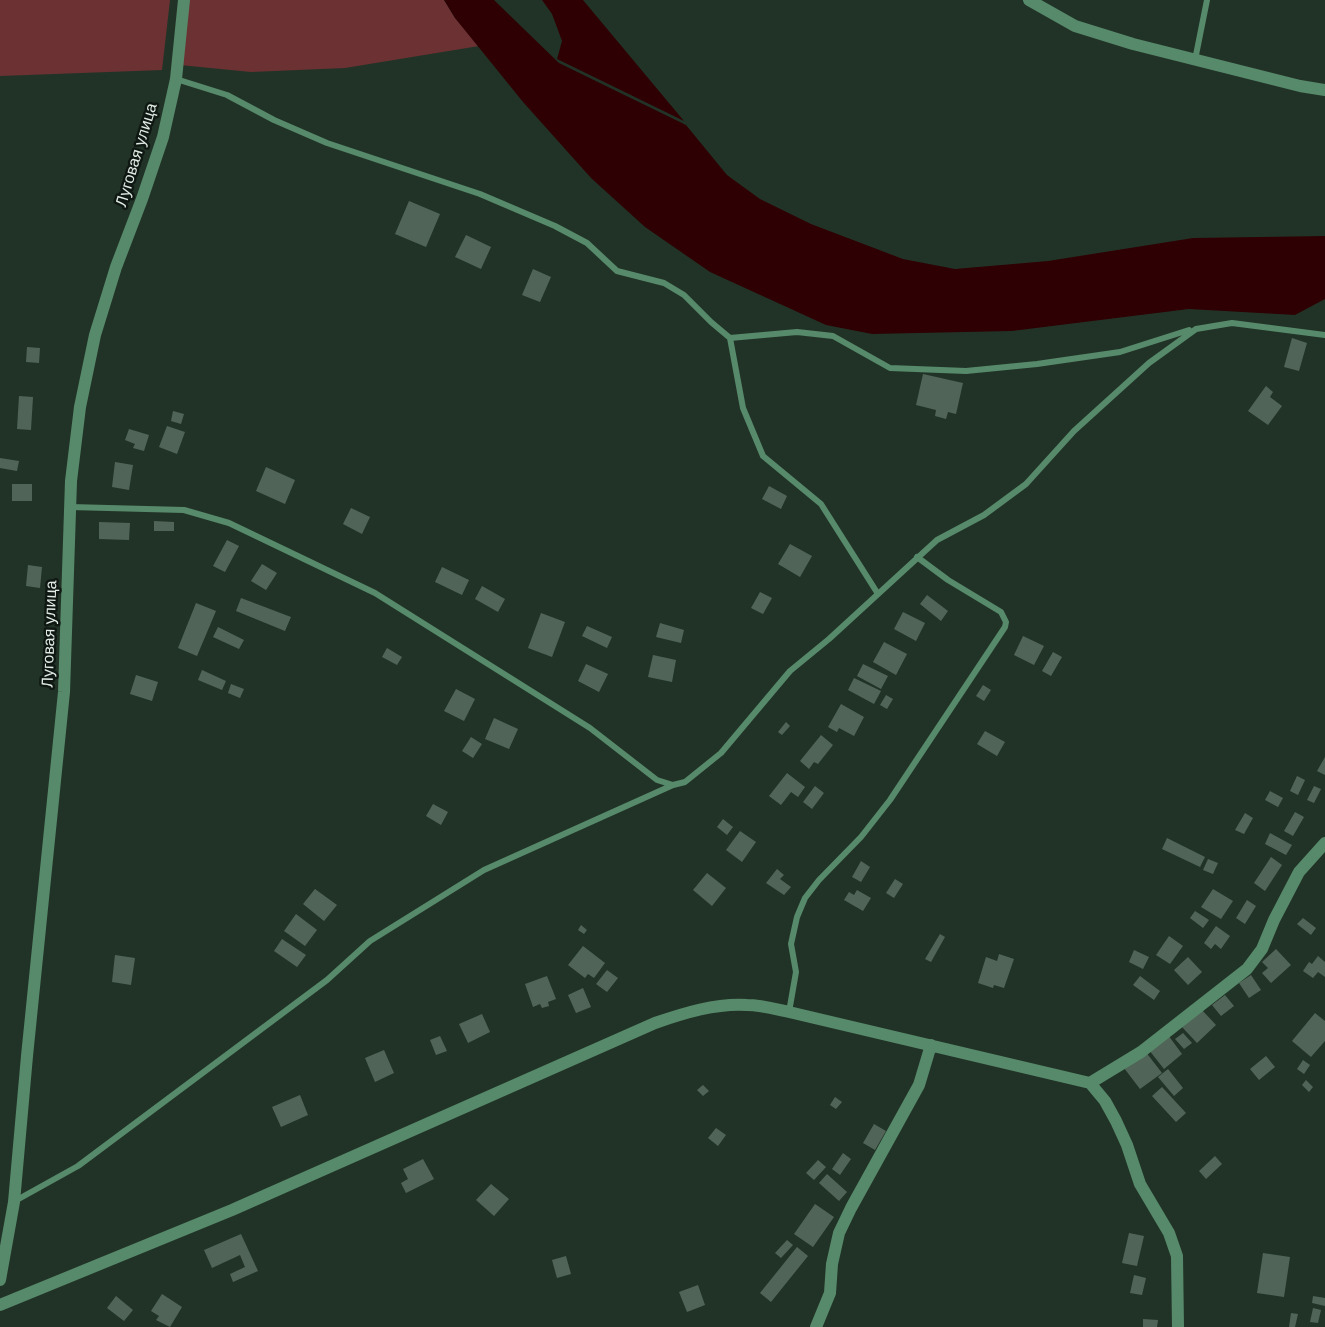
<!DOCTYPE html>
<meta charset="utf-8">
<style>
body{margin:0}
canvas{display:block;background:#213327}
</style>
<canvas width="1325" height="1327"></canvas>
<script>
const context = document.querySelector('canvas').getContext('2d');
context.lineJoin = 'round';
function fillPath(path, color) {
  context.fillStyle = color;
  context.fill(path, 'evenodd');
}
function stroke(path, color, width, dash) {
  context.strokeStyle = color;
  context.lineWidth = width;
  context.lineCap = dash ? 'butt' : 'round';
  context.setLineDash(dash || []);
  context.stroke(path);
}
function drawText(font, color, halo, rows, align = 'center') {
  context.font = font + ' Arial,sans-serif';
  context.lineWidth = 5;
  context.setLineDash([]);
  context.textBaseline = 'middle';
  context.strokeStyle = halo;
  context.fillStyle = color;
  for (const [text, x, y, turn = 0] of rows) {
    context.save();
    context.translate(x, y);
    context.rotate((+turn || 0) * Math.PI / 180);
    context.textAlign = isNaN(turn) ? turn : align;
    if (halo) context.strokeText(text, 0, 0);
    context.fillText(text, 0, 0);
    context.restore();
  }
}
const green = new Path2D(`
 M0 0H170L162 70 0 76Z
 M189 0H444L455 18 479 46 345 68 251 72 180 65Z`);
const water = new Path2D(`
 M444 0H494L559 63 686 125 727 175 760 199 811 224 903 259 955 269 1048 261 1193 238 1325 236V299L1295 315 1189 309 1012 331 872 334 826 325 710 272 645 227 591 178 523 102 455 18Z
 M542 0H583L684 121 557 59 562 41 552 14Z`);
const building = new Path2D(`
 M409 201 440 214 426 247 395 234Z
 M466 235 491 247 481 269 455 257Z
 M533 269 551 277 540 302 522 295Z
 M1292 338 1307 343 1299 371 1284 367Z
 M27 347 40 348 39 363 26 362Z
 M923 374 963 383 956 414 948 412 946 419 935 416 936 410 916 405Z
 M1266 386 1273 392 1270 397 1282 406 1268 425 1248 411Z
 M19 396 33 397 31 430 17 429Z
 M173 411 184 414 181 424 171 421Z
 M167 426 185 432 177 454 159 447Z
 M129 429 149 435 144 451 133 448 135 444 125 440Z
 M0 458 19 461 17 471 0 468Z
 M115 462 133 465 129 490 112 487Z
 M266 467 295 480 285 504 256 491Z
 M12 484H32V501H12Z
 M769 486 787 496 781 509 762 499Z
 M351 508 370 517 362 534 343 524Z
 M154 521 174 522V531H154Z
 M99 522 130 523 129 540 99 539Z
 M227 540 239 546 225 572 213 566Z
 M790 544 812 556 800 577 778 564Z
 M262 564 277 573 266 590 251 581Z
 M28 565 42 567 40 588 26 586Z
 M442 567 469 580 462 595 435 582Z
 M482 586 505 599 498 612 475 599Z
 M760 592 772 598 763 614 751 608Z
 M927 595 948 611 941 621 920 604Z
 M241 598 291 617 285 631 236 611Z
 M196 603 216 611 197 656 178 648Z
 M903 612 925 623 916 641 894 629Z
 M541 613 565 622 552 657 528 648Z
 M660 623 684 630 681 643 656 637Z
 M587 626 612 637 607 648 582 636Z
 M218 627 244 640 239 649 213 637Z
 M1023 636 1044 646 1034 665 1014 655Z
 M884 642 907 654 896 675 873 662Z
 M387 648 402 657 397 665 382 657Z
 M1053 652 1062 657 1051 676 1042 671Z
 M653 655 676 660 672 682 648 677Z
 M586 664 608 674 599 692 578 681Z
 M863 664 888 676 881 689 857 676Z
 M202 670 226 681 222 690 198 680Z
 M136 675 158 682 152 701 130 694Z
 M854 678 881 691 874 704 848 690Z
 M231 684 244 689 240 698 228 693Z
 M983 685 991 690 984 701 976 696Z
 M456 689 475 699 464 721 444 711Z
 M886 695 893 699 887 709 880 705Z
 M841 704 864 717 854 736 839 728 837 732 828 727Z
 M494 718 518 729 509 749 485 739Z
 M786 722 790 726 782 735 778 732Z
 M985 731 1005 742 997 756 977 744Z
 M821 735 833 745 818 764 814 762 809 769 800 761Z
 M471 737 482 744 473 758 462 751Z
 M1325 757V775L1317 771Z
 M787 773 805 787 798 797 791 792 781 805 769 796Z
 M1297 776 1305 780 1298 795 1290 791Z
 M815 786 824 793 812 809 803 802Z
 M1314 786 1321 789 1314 803 1307 800Z
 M1270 791 1283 798 1278 807 1265 800Z
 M433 804 448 812 441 825 426 816Z
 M1295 812 1304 817 1293 836 1284 831Z
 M1245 813 1253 818 1244 834 1235 830Z
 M723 819 733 827 727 835 717 827Z
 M740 831 756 842 742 862 726 850Z
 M1270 833 1292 845 1286 855 1265 844Z
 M1167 838 1205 857 1200 867 1162 849Z
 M1271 857 1282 865 1265 891 1254 883Z
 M1208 859 1218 863 1213 874 1203 870Z
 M861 861 870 867 861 882 852 877Z
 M777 869 784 875 780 879 791 887 784 895 766 883Z
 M707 873 726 888 712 906 693 890Z
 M895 879 903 884 894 898 886 893Z
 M315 889 337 905 324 921 303 904Z
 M1213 889 1233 901 1221 919 1201 907Z
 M857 890 871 898 863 911 844 900 849 892 854 895Z
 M1247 900 1256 906 1245 924 1236 918Z
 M1195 911 1209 920 1203 928 1190 918Z
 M296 914 317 930 305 946 284 931Z
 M1303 918 1316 928 1311 935 1297 924Z
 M581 925 587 930 584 934 578 930Z
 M1216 926 1230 936 1221 949 1215 944 1211 949 1204 943Z
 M940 934 945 937 931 962 925 959Z
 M1169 936 1183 946 1170 964 1156 955Z
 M282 939 306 955 297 967 274 951Z
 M583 946 605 963 594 978 588 974 585 978 568 965Z
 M1276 949 1291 965 1271 983 1262 973 1268 968 1262 962Z
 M1134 950 1149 957 1143 969 1129 962Z
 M999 954 1014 959 1004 988 994 985 993 988 978 983 986 957 997 961Z
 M115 955 135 958 131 985 112 982Z
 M1318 956 1325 962V977L1318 972 1313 978 1303 971 1309 962 1312 964Z
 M1188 957 1202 972 1188 985 1174 970Z
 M607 970 618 978 607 992 596 984Z
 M1251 975 1261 990 1249 998 1239 983Z
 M547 976 556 999 548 1002 549 1006 542 1008 540 1004 533 1007 525 984Z
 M1140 976 1160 991 1154 1000 1133 985Z
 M583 988 591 1007 576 1013 568 995Z
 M1225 995 1234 1006 1221 1016 1212 1005Z
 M1201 1009 1216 1025 1197 1043 1182 1027Z
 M1315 1013 1325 1021V1041L1311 1057 1292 1041Z
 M482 1014 490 1032 468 1043 459 1024Z
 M1183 1033 1192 1043 1184 1049 1175 1039Z
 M1168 1035 1182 1054 1164 1069 1149 1050Z
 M440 1036 447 1051 436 1055 430 1040Z
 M384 1050 394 1073 375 1082 365 1058Z
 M1145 1051 1162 1073 1140 1089 1124 1068Z
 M1266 1056 1275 1067 1259 1080 1250 1069Z
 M1303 1060 1310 1065 1304 1074 1297 1069Z
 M1168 1069 1183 1088 1174 1096 1158 1077Z
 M1306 1080 1313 1087 1309 1092 1302 1085Z
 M703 1085 709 1091 703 1096 697 1090Z
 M1162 1087 1186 1113 1176 1122 1152 1096Z
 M300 1095 308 1115 281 1127 272 1107Z
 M835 1097 842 1102 836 1109 830 1105Z
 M874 1124 886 1131 875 1150 863 1143Z
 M716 1128 726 1135 718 1146 708 1138Z
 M843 1153 851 1159 840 1175 832 1169Z
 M1215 1156 1222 1164 1206 1179 1199 1171Z
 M423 1159 434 1179 406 1193 401 1183 408 1179 403 1169Z
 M818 1160 826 1167 814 1180 806 1173Z
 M827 1174 847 1192 839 1201 819 1183Z
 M491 1184 509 1199 494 1216 476 1200Z
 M815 1204 834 1217 813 1247 794 1234Z
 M1129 1233 1144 1236 1137 1266 1122 1263Z
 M241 1234 258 1271 233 1282 230 1274 245 1267 240 1255 212 1268 204 1250Z
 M787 1240 793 1245 781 1258 775 1253Z
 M797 1247 808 1256 771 1302 760 1293Z
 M1263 1253 1290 1257 1284 1297 1257 1293Z
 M566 1256 571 1274 557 1278 552 1260Z
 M1134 1275 1146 1278 1142 1295 1130 1293Z
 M698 1285 705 1305 687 1312 679 1292Z
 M162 1294 182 1307 170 1327 156 1320 159 1316 151 1311Z
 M116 1296 133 1310 124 1321 107 1308Z
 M1313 1296 1325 1298V1306L1312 1303Z
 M1313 1308 1321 1310 1318 1323 1310 1322Z
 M1291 1313 1298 1314 1295 1327H1289Z
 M1143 1319 1158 1320 1157 1327H1143Z`);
const service = new Path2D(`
 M1195 60 1207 0
 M176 79 227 95 274 120 327 143 480 194 555 226 587 243 617 271 664 283 684 295 711 322 730 338 797 332 833 336 890 368 966 371 1037 364 1120 352 1189 330
 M730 338 743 408 763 456 821 504 878 594
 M70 507 184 510 229 523 375 593 590 728 657 780 673 785
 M789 1012 796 972 791 944 797 917 805 898 819 880 861 837 890 800 1005 627 1006 622 1001 612 948 580 917 557
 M15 1201 78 1166 327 980 370 941 484 870 673 785 685 782 721 753 790 671 829 639 937 540 984 515 1026 484 1074 431 1149 363 1196 329 1232 323 1325 335`);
const minor = new Path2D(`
 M1029 0 1075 26 1133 44 1300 86 1325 90
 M1090 1083 1141 1052 1247 969 1262 949 1274 920 1299 872 1325 843
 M0 1280 14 1202 27 1056 64 692 71 481 80 407 95 335 116 267 142 199 163 137 176 79 184 0
 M0 1305 232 1210 655 1023C684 1013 716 1003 747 1005 761 1005 775 1009 789 1012L1090 1083 1105 1101 1116 1121 1127 1145 1140 1184 1169 1233 1177 1256 1178 1327
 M816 1327 830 1293 832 1264 839 1233 851 1208 919 1085 931 1045`);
const streetNames = [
 ["Луговая улица",137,155,-73],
 ["Луговая улица",50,634,-88]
];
fillPath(green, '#6c3132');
fillPath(water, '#2e0003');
fillPath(building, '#506457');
stroke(service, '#578a6b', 6);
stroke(minor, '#578a6b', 12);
drawText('16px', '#e0ece4', '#101813', streetNames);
</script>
